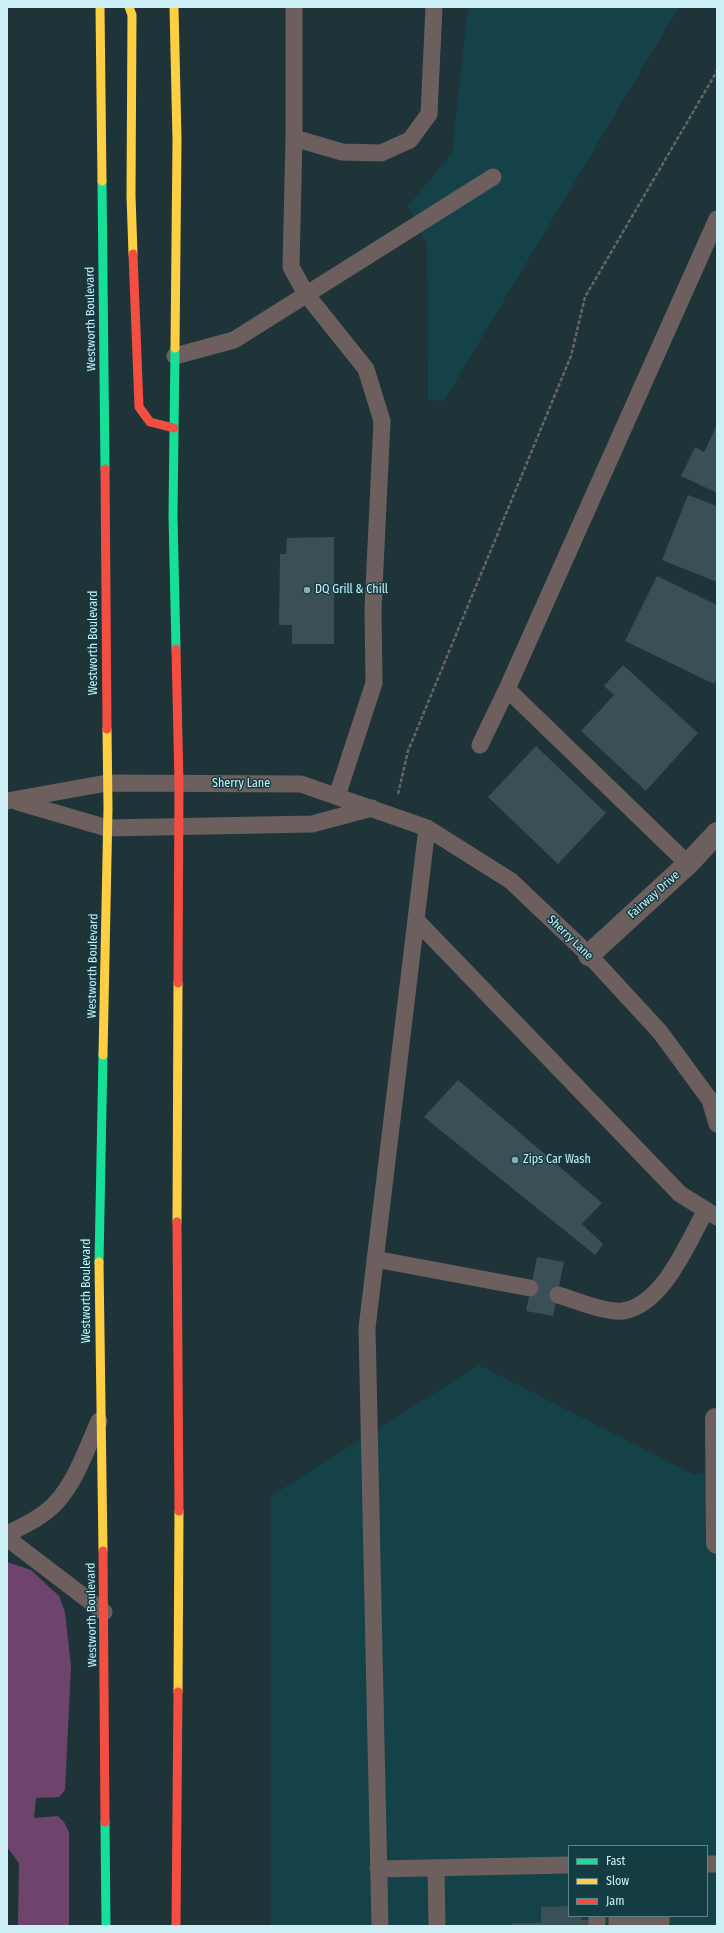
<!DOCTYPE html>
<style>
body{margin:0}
#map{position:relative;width:724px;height:1933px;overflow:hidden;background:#1e3438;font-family:"Fira Sans Condensed",sans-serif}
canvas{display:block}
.frame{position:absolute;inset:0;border:8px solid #cceff6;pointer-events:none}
.legend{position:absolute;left:568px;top:1845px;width:140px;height:72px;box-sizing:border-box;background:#143c43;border:1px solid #5e848b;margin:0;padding:5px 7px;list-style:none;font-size:12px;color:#cceff6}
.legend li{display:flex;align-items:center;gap:8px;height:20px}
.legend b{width:20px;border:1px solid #5e848b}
</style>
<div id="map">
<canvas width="724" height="1933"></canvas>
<div class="frame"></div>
<ul class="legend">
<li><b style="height:5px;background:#16e098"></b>Fast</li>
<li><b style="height:5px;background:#ffcf43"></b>Slow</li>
<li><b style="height:5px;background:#f24e42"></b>Jam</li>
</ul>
</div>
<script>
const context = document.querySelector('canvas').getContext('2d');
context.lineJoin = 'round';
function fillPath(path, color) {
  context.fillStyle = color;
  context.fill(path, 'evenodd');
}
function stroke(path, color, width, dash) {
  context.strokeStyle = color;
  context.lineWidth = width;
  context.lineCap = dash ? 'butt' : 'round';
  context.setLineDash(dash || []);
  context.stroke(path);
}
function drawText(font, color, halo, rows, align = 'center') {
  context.font = font + ' "Fira Sans Condensed",sans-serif';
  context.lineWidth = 3;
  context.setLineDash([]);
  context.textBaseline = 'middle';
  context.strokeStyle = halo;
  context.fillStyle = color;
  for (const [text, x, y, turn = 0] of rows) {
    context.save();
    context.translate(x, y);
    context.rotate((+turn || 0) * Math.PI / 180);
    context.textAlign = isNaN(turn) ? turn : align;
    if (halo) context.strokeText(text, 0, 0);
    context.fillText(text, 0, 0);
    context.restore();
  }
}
const built = new Path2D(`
 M468 7H679L444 401 428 400 427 243 408 206 452 153Z
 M479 1365 695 1475 717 1470V1926H271V1496ZM569 1846H707V1916H569Z`);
const green = new Path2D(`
 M7 1562 31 1570 59 1596 65 1612 71 1666 65 1790 59 1797 36 1798 34 1818 58 1816 64 1822 69 1832V1926H18L19 1863 7 1847Z`);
const building = new Path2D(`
 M717 425V493L681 476 695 447 704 452Z
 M688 495 717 506V582L662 560Z
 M334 537V644H292V625H279L280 554H286L287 538Z
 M657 576 717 605V678L714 684 625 641Z
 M623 665 698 733 646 791 581 731 614 695 604 686Z
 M536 746 606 813 558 864 488 797Z
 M458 1080 602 1203 582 1224 603 1244 595 1255 424 1117Z
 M537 1257 564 1262 553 1316 526 1311Z
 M569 1906V1916H581L582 1920H595V1926H512V1923H541V1907Z`);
const path = new Path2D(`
 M398 794 408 751 571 356 585 297 717 71`);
const lane = new Path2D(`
 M294 7V138L291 267 306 294 366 369 382 421 373 609 374 683 337 796
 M294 138 342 152 381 153 410 140 429 114 434 7
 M175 356 234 340 493 177
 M507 689 688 864
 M480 745 507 689 717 219
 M7 801 107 783 301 784 427 828 511 881 589 955 660 1032 710 1100 717 1124
 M18 802 107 828 312 824 372 808
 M416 920 680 1194 717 1217
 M375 1259 530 1288
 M558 1295C576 1300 605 1313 623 1311 664 1304 688 1242 706 1210
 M7 1534C21 1527 35 1521 47 1511 73 1491 86 1450 99 1421
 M7 1538 104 1612
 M707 1864H717
 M436 1868 437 1926
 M378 1869 569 1865
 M597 1916V1926
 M631 1916V1926
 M647 1916V1926
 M661 1916V1926
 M380 1926 367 1328 427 828
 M617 1926V1916`);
const street = new Path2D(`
 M589 955 688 864 717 833
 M716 1419 717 1543`);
const fast = new Path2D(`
 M102 181 105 469
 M175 348 173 516 176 649
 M99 1262 103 1055
 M105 1822 106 1926`);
const slow = new Path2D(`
 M100 7 102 181
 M129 7 132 15 131 196 133 254
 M174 7 177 140 175 348
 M103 1055 108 808 107 729
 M177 1222 178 983
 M99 1262 103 1551
 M178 1692 179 1511`);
const jam = new Path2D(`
 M133 254 139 407 150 422 174 428
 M105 469 107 729
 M176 649 179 784 178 983
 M177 1222 179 1511
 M103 1551 105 1822
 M176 1926 178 1692`);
const markers = [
 [307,590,4,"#8faeb4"],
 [515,1160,4,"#8faeb4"]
];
const streetNames = [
 ["Westworth Boulevard",91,319,-91],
 ["Westworth Boulevard",94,643,-90],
 ["Sherry Lane",241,784],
 ["Fairway Drive",654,895,-42],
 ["Sherry Lane",570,938,44],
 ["Westworth Boulevard",93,966,-89],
 ["Westworth Boulevard",87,1291,-90],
 ["Westworth Boulevard",92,1615,-91]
];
const poiNames = [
 ["DQ Grill & Chill",315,590],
 ["Zips Car Wash",523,1160]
];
fillPath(built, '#154148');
fillPath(green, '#6e446d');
fillPath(building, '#3b4f56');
stroke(path, '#676565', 2.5, [4, 2]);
stroke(lane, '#6c5f5d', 17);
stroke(street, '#6c5f5d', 22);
stroke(fast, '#16e098', 9);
stroke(slow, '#ffcf43', 9);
stroke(jam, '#f24e42', 9);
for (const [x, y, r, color] of markers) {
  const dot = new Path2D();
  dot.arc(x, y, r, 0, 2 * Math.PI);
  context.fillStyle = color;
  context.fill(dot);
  stroke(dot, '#143c43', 1.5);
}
drawText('12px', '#cceff6', '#143c43', streetNames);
drawText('12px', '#cceff6', '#143c43', poiNames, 'left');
</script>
